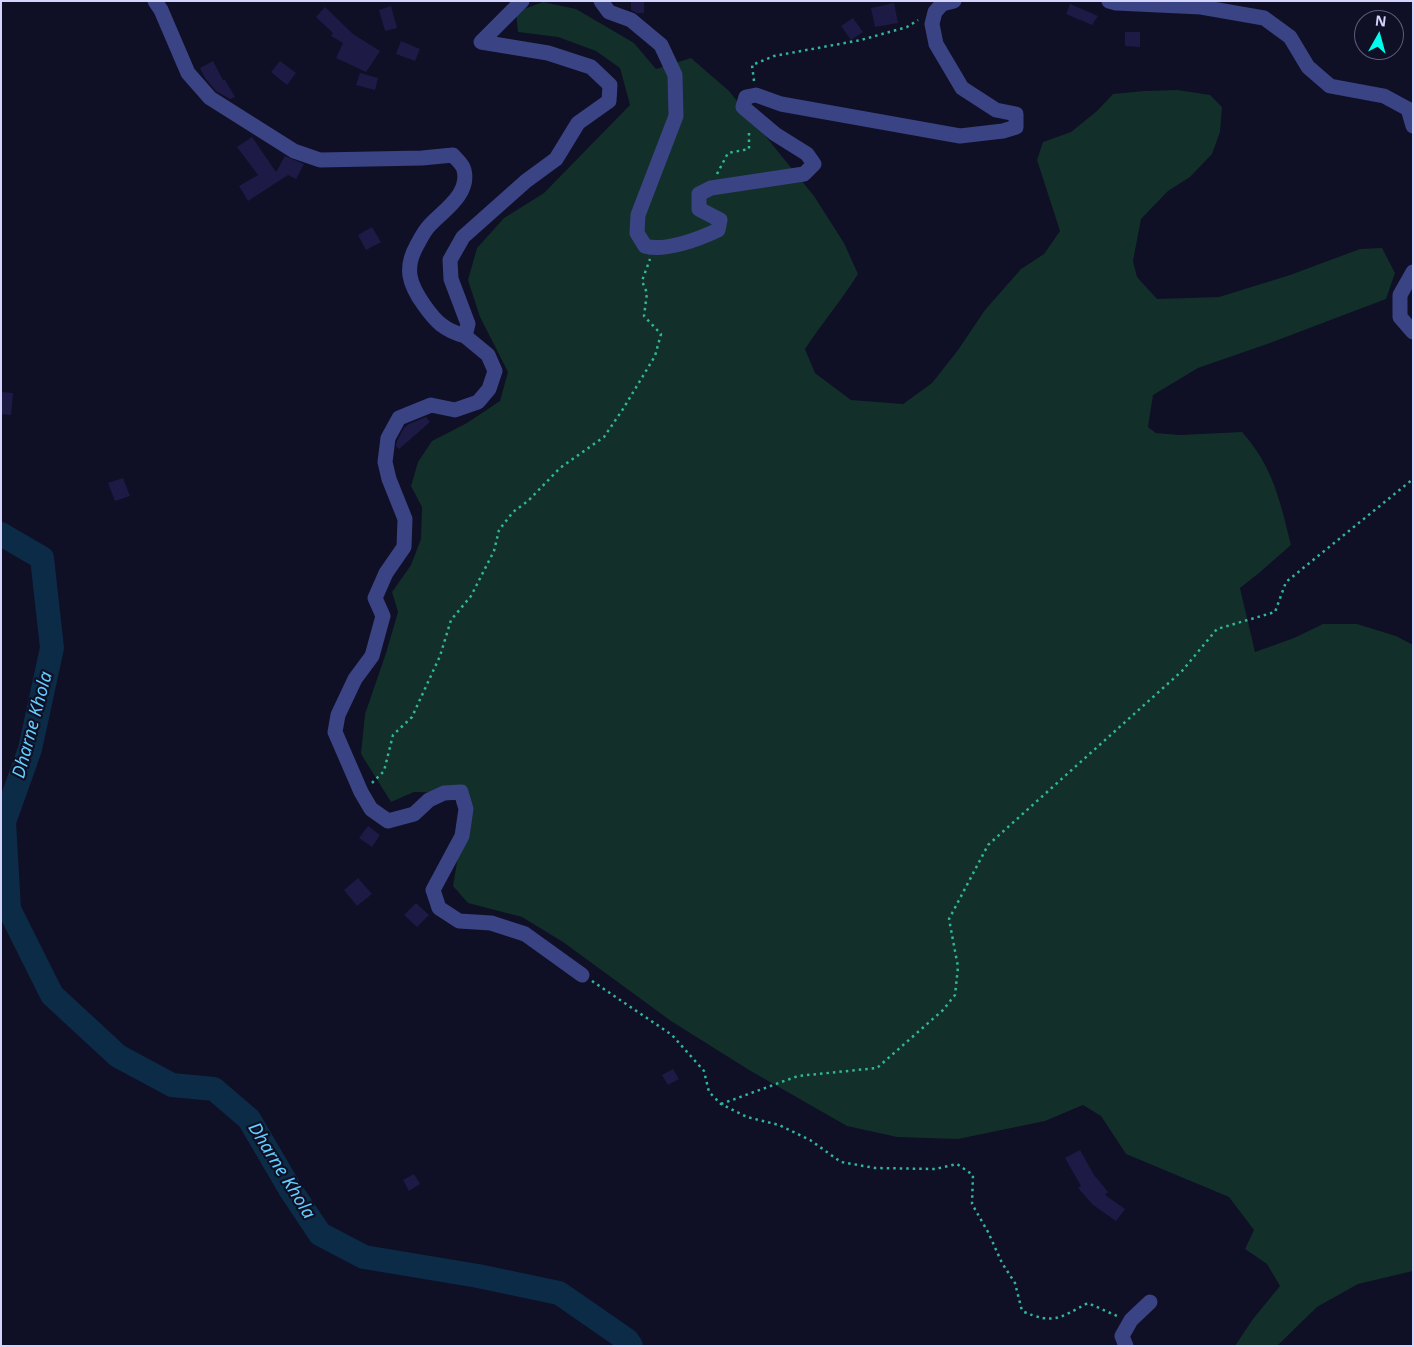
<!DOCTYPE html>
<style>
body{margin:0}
#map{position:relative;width:1414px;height:1347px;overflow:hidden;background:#0f0f25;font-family:"Noto Sans",sans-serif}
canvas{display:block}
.frame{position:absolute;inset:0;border:2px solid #d3d5ff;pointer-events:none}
.north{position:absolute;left:1354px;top:10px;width:50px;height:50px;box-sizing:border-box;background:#0f0f25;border:1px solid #5d5e7c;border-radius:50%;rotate:7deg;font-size:14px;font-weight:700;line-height:20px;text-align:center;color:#d3d5ff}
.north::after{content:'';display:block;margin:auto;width:18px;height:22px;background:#02fbec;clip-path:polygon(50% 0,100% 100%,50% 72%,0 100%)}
</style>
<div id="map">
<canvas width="1414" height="1347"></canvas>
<div class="frame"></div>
<div class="north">N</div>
</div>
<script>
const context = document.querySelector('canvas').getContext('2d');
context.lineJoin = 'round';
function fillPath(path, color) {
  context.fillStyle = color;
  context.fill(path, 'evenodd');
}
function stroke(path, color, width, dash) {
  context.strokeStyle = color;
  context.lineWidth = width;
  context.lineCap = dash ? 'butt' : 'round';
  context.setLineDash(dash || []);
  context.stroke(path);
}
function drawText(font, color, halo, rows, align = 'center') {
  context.font = font + ' "Noto Sans",sans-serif';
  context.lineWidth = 4.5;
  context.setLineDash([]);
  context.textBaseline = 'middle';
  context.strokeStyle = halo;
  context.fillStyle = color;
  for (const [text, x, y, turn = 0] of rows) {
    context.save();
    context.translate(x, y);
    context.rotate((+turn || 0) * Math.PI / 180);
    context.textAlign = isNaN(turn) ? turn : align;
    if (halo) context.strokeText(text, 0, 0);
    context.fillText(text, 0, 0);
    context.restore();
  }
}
const green = new Path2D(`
 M543 2 576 9 634 43 656 69 691 58 729 91 814 196 844 243 858 274C842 300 822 323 805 349L815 373 851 400 903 404 932 383 958 350 985 310 1021 269 1044 254 1060 231 1037 160 1043 142 1071 132 1097 111 1113 94 1144 91 1178 90 1210 95 1222 107 1220 132 1212 154 1190 177 1168 191 1141 219 1133 261 1137 277 1157 299 1219 297 1290 275 1360 249 1382 248 1395 273 1386 299 1270 343 1198 368 1153 395 1148 427 1156 433 1180 435 1242 432C1273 467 1280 500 1291 545L1259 573 1240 588 1255 652 1294 638 1323 624H1357L1396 636 1413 645V1271L1358 1284 1317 1307 1277 1346H1235L1253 1319 1280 1286 1267 1264 1245 1249 1254 1230 1229 1197 1126 1154 1101 1116 1083 1105 1045 1121 958 1139 897 1137 847 1126 749 1070 671 1021 563 942 522 917 468 903 453 886 466 809 461 793 414 792 391 802 361 754 365 714 386 653 398 612 392 592 411 565 421 539 422 507 411 486 418 462 432 441 467 423 500 401 508 372 480 317 468 280 477 248 504 218 544 193 630 105 620 68 596 51 558 37 518 32 516 12Z`);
const river = new Path2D(`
 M1 534 42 558 52 648 30 749 4 822 9 909 52 995 118 1056 172 1085 214 1089 249 1119 290 1189 320 1234 364 1257 478 1276 559 1293 627 1340 631 1346`);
const building = new Path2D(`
 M631 1H644V13H637L631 10Z
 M894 3 898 23 875 27 871 8Z
 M1070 4 1098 16 1092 25 1066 14Z
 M391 6 397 28 385 31 379 10Z
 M325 7 353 34 380 51 366 72 336 58 343 43 331 36 333 33 316 17Z
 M853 18 863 32 851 40 841 26Z
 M1125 32H1140V47L1125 46Z
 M401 41 420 49 415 61 396 54Z
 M213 61 223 80H225L235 97 230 99 216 91 205 78 200 68Z
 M280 61 296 73 287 85 271 72Z
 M360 73 378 78 375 90 356 85Z
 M252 137 276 172 285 156 304 164 296 179 288 175 248 201 239 186 258 175 237 147Z
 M372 227 381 242 366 250 358 235Z
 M1 392 13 393 11 415 1 414Z
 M426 417 430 422 399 449 396 446 397 441 404 428 409 424Z
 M123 478 130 496 115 501 108 483Z
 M368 826 380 835 372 847 359 838Z
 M358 878 372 894 357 906 344 890Z
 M416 903 429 915 417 927 404 915Z
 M673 1069 679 1079 668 1085 662 1075Z
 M1080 1150 1094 1175 1108 1192 1105 1195 1125 1209 1116 1221 1093 1205 1078 1188 1081 1186 1065 1158Z
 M414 1174 420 1184 409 1191 403 1180Z`);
const path = new Path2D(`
 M754 81 752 65 774 56 861 40 907 27 918 20
 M717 174 728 153 749 149V130
 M372 783 384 771 393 735 412 717 440 656 451 620 471 596 494 551 499 530 513 512 528 501 560 468 604 437 623 409 655 356 661 334 644 316 647 293 642 281 650 259
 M592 981 672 1035 704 1071 709 1092 721 1104 747 1117 779 1125 810 1140 841 1162 875 1168 935 1169 957 1164 973 1175 972 1204 988 1232 1002 1263 1015 1283 1022 1311C1054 1325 1059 1318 1088 1303L1117 1316
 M721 1104 798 1076 877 1068 943 1010 955 995 958 967 949 919 988 845 1182 671 1217 629 1275 612 1286 582 1413 479`);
const minor = new Path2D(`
 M155 1 161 10 188 73 210 98 294 151 320 160 422 158 453 155C456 159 463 164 464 170 470 194 444 210 430 225 424 231 421 238 417 245 404 268 409 284 424 305 436 322 444 330 465 336L468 324 451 279 450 260 463 237 526 181 556 159 578 123 609 101 610 85 591 67 548 53 481 42 522 1
 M601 1 609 12 631 20 661 45 675 75 676 116 638 215 637 233 645 246C665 252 699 239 718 230L720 220 699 209V194L711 188 804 174 814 164 807 154 775 134 743 107 746 97 756 95 781 104 960 136 1003 131 1016 127V114L996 110 962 88 936 44 932 24 935 12 942 4 954 1
 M1109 1 1116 3 1201 7 1264 18 1290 37 1308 67 1330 86 1384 96 1408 109 1413 126
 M1413 272 1400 295V317L1413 332
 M465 336 488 355 495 371 489 389 478 402 455 410 431 405 399 418 388 438 385 462 389 479 405 519 404 547 386 573 375 598 383 616 372 656 355 679 338 715 335 732 361 792 371 809 388 821 414 814 429 800 444 793 461 792 466 809 462 836 433 890 439 908 459 921 491 923 525 934 582 975
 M1126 1346 1122 1336 1131 1320 1150 1302`);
const waterNames = [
 ["Dharne Khola",33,725,-75],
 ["Dharne Khola",281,1171,58]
];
fillPath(green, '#122f29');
stroke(river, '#0c2b46', 24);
fillPath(building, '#1d1b46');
stroke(path, '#30b698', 2.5, [2.5, 4]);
stroke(minor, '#3a4383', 15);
drawText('italic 18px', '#62cffe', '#0f0f25', waterNames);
</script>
